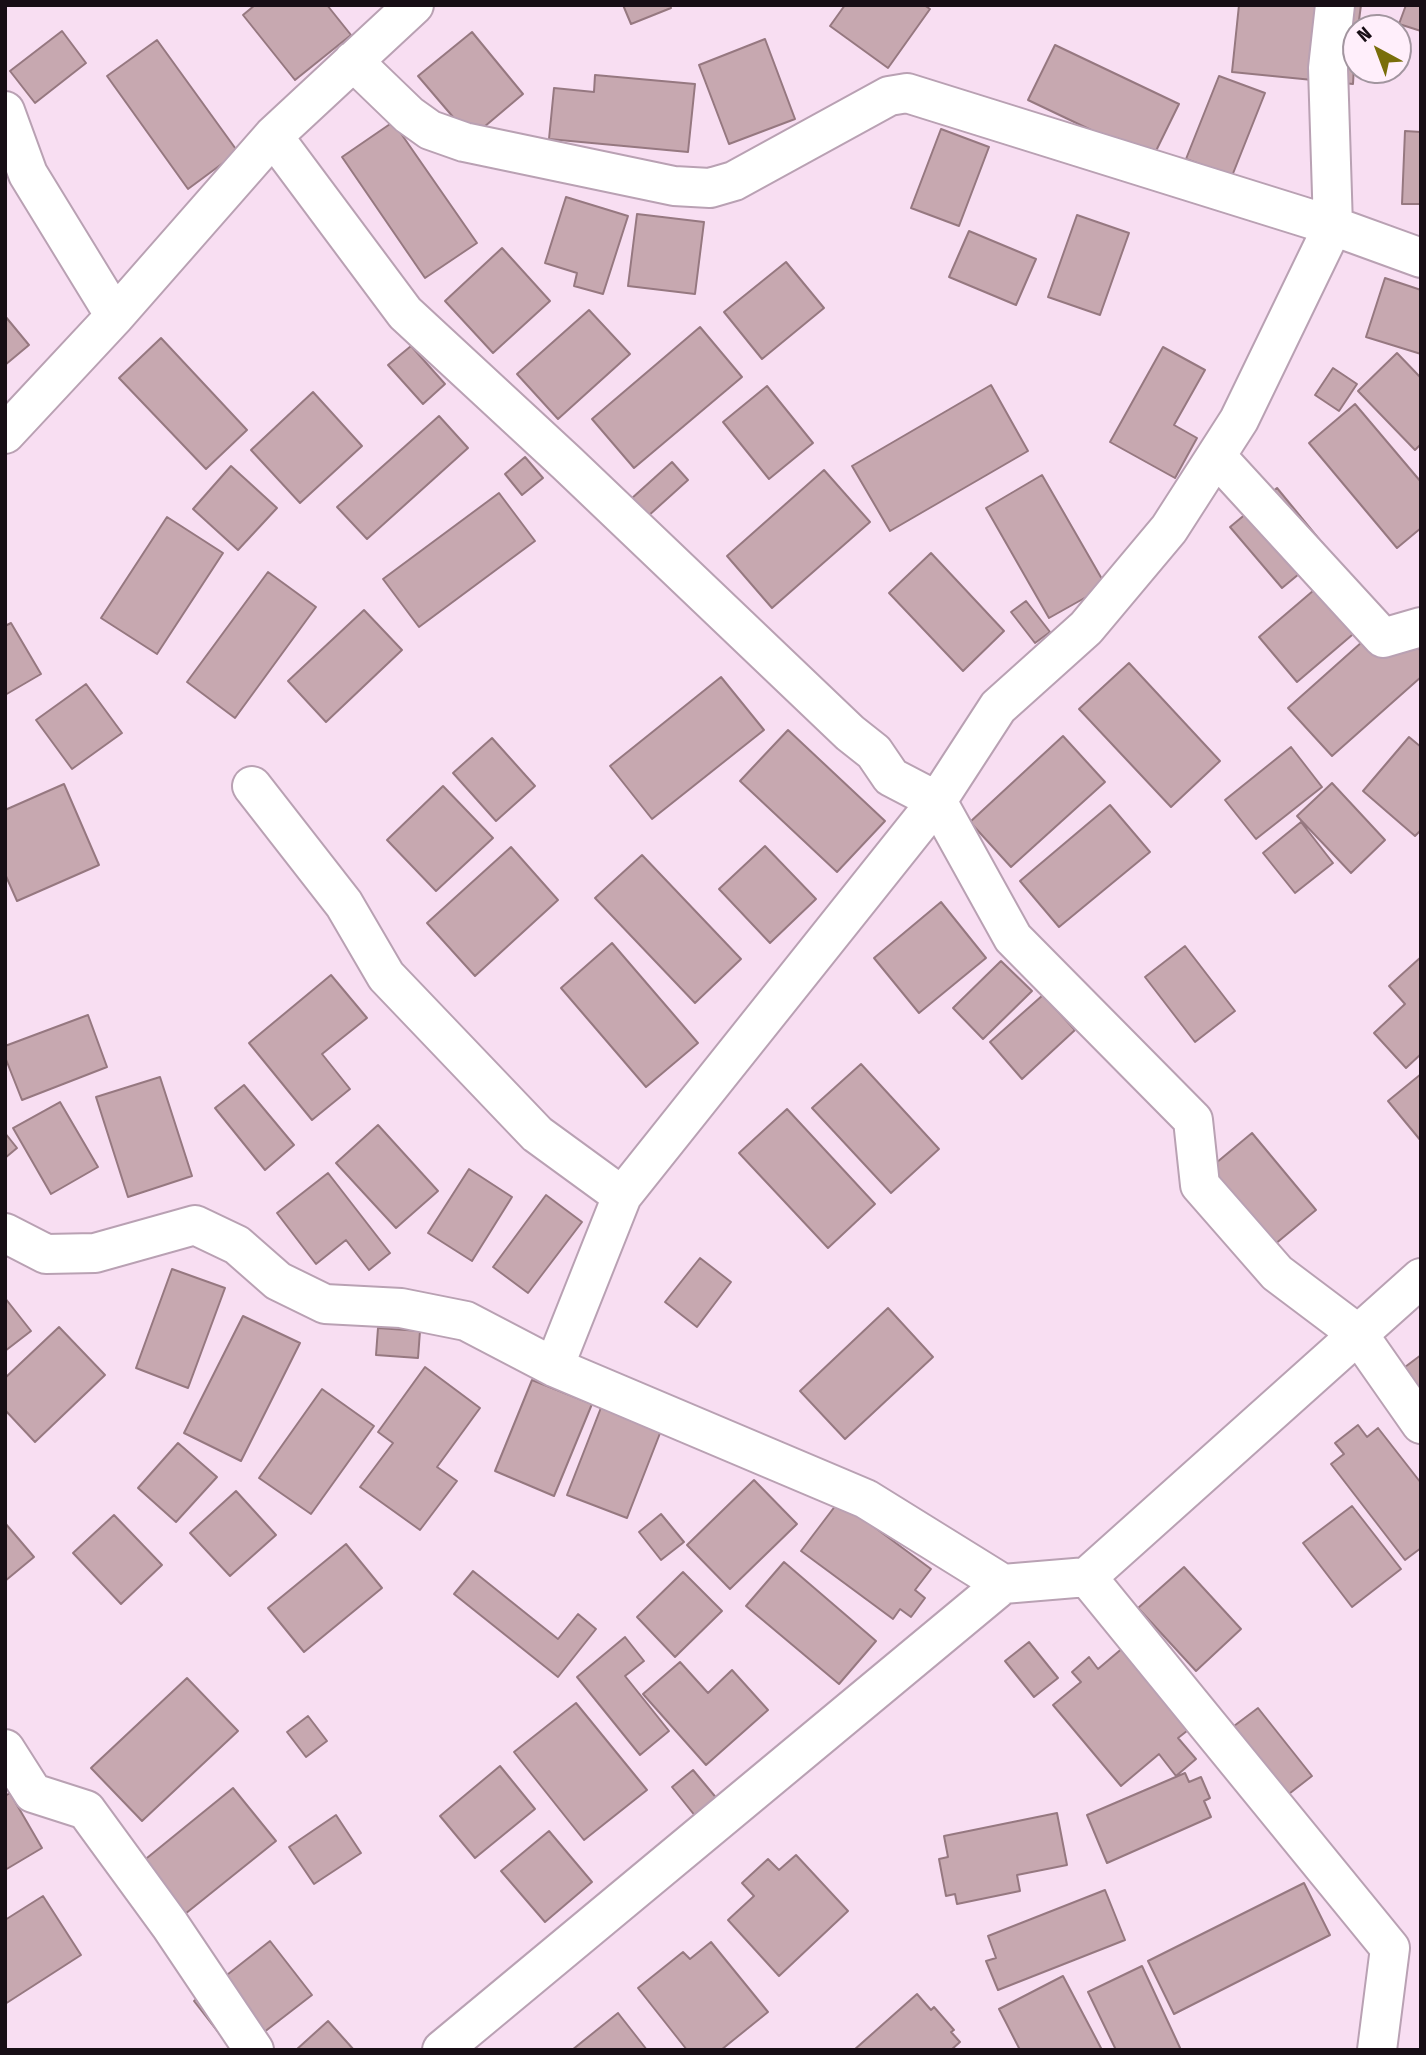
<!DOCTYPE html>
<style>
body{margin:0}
#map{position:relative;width:1426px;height:2055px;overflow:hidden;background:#f8def2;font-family:"Fira Sans Condensed",sans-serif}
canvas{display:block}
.frame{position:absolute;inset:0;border:7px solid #170e15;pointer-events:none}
.north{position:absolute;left:1342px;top:14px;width:70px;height:70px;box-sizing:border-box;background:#ffeffb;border:2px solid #a2959f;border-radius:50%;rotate:319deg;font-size:19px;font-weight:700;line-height:28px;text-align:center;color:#170e15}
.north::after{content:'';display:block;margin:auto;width:24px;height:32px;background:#796e0a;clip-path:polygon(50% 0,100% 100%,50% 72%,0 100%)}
</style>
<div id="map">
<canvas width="1426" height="2055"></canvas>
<div class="frame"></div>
<div class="north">N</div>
</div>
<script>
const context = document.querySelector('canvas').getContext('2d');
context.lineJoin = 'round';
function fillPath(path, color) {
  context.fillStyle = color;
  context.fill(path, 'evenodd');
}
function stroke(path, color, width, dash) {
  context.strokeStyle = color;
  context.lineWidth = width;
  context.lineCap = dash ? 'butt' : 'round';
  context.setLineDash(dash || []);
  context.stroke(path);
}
const building = new Path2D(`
 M255 5H327L351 35 295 80 243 15Z
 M623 5H670L671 8 631 24Z
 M845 5H924L930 9 888 68 830 26Z
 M1239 5H1361L1358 28H1356L1353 84 1232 72Z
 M1406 5H1421V31L1399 24Z
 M62 31 86 63 35 103 10 71Z
 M472 32 523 94 471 138 418 76Z
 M765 39 795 119 729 144 699 65Z
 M157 40 238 152 188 189 107 76Z
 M1055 45 1179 104 1152 159 1028 100Z
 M595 75 695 84 688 152 549 139 554 88 594 92Z
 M1219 76 1265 93 1232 176 1186 159Z
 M393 122 477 243 425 278 342 157Z
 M941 129 989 147 959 226 911 208Z
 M1405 131 1421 132V204H1402Z
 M566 197 628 216 603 294 574 286 577 273 545 263Z
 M637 214 704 222 695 294 628 286Z
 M1077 215 1129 233 1100 315 1048 297Z
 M969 231 1036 259 1016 305 949 277Z
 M502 248 550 301 493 353 445 301Z
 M786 262 824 308 762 359 724 312Z
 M1385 278 1421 290V354L1366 337Z
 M589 310 630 354 558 419 517 374Z
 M5 316 29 345 5 365Z
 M700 327 742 377 634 468 592 419Z
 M161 338 247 430 206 469 119 378Z
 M411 346 445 384 423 404 388 365Z
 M1163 347 1205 370 1174 425 1197 438 1175 478 1110 442Z
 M1397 353 1421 378V444L1415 450 1358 391Z
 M1333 368 1357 384 1339 411 1315 395Z
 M991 385 1028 451 890 531 852 466Z
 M767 386 813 443 769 479 723 422Z
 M313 392 362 446 300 503 251 450Z
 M1355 404 1421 482V528L1397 548 1309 443Z
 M439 416 468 448 367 539 337 507Z
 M525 457 543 478 522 495 505 474Z
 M672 462 688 480 647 517 631 499Z
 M231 466 277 508 238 550 193 509Z
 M824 470 870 522 772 608 727 556Z
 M1042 475 1106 586 1049 618 986 508Z
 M1277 488 1328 550 1282 588 1230 527Z
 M499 493 535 541 419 627 383 579Z
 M167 517 223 553 157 654 101 618Z
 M931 553 1004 631 963 671 889 593Z
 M1341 567 1379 612 1297 682 1259 637Z
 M268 572 316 607 235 718 187 682Z
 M1026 601 1050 632 1035 643 1011 612Z
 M364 610 402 650 326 722 288 681Z
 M1390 617 1421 651V677L1332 756 1288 708Z
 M11 623 41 674 5 695V626Z
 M1129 663 1220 761 1171 807 1079 709Z
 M721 677 764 730 652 819 610 766Z
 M86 684 122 733 72 769 36 720Z
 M788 730 885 821 837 872 740 781Z
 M1063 736 1105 782 1011 867 970 822Z
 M1409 737 1421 747V830L1415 836 1363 791Z
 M492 738 535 786 496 821 453 773Z
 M1291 747 1322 787 1256 839 1225 800Z
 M1332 783 1385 840 1351 873 1297 816Z
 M64 784 99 865 17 901 5 874V810Z
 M443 786 493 838 436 891 387 840Z
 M1110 805 1150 852 1059 927 1020 881Z
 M1301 822 1333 863 1295 893 1263 853Z
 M765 846 816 899 770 943 719 889Z
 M511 847 558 900 475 976 427 923Z
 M642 855 741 959 695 1003 595 898Z
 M941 902 986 958 919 1013 874 958Z
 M612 943 698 1043 646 1087 561 988Z
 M1185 946 1235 1011 1195 1042 1145 977Z
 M1421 957V1054L1406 1068 1374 1033 1405 1004 1389 986Z
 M1001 961 1032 991 983 1039 953 1008Z
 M331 975 367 1018 322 1054 350 1089 312 1120 249 1043Z
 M1043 995 1075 1030 1022 1079 990 1042Z
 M88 1015 107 1067 22 1100 5 1057V1046Z
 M861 1064 939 1149 891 1193 812 1108Z
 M1421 1074V1141L1388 1101Z
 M160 1077 192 1176 128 1197 96 1097Z
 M244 1085 294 1145 265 1170 215 1108Z
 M60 1102 98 1167 51 1194 13 1128Z
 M787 1109 875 1204 828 1248 739 1153Z
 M378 1125 438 1191 396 1228 336 1163Z
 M5 1133 17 1148 5 1158Z
 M1252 1133 1316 1210 1274 1245 1210 1168Z
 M469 1169 512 1197 472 1261 428 1233Z
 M328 1173 390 1253 369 1270 346 1240 316 1264 277 1213Z
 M546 1195 582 1222 528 1293 493 1267Z
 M700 1258 731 1282 697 1327 665 1302Z
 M172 1269 225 1288 188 1388 136 1368Z
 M5 1298 31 1331 5 1351Z
 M888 1308 933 1357 845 1439 800 1391Z
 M243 1316 300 1343 241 1461 184 1433Z
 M59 1327 105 1375 35 1442 5 1410V1378Z
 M378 1328 420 1331 418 1358 376 1355Z
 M1421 1355V1420L1389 1379Z
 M425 1367 480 1408 437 1467 457 1481 420 1530 360 1487 393 1443 378 1432Z
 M532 1380 592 1404 554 1496 495 1471Z
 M322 1389 374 1426 311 1514 259 1478Z
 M604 1400 664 1423 627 1518 567 1495Z
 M1358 1425 1367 1437 1378 1428 1421 1483V1548L1405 1560 1331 1464 1344 1454 1335 1443Z
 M178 1443 217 1477 176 1522 138 1488Z
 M754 1480 797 1524 730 1589 687 1545Z
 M236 1491 276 1535 230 1576 190 1533Z
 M839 1501 931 1569 915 1590 925 1598 911 1617 900 1609 893 1619 801 1551Z
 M1352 1506 1401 1569 1352 1607 1303 1543Z
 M661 1514 684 1542 661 1560 639 1532Z
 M114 1515 162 1565 121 1604 73 1553Z
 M5 1523 34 1557 5 1581Z
 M346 1544 382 1588 304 1652 268 1608Z
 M784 1562 876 1641 839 1684 746 1606Z
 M1184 1567 1241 1629 1196 1671 1138 1608Z
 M473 1571 558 1639 578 1614 596 1629 558 1677 454 1594Z
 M683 1572 722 1611 675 1657 637 1617Z
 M625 1637 644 1661 625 1676 669 1731 640 1755 577 1677Z
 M1029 1642 1058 1678 1034 1697 1005 1661Z
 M1125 1646 1192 1727 1178 1738 1196 1759 1176 1776 1159 1754 1121 1786 1053 1705 1081 1682 1072 1672 1089 1657 1098 1669Z
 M680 1662 708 1693 732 1670 768 1710 706 1765 643 1694Z
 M187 1678 238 1731 142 1821 91 1768Z
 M576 1703 647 1790 584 1840 514 1752Z
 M1258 1708 1312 1776 1285 1797 1230 1729Z
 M308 1716 327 1741 306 1757 287 1732Z
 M500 1766 535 1809 475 1858 440 1816Z
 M693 1770 718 1800 696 1817 672 1787Z
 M1185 1773 1189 1782 1201 1777 1210 1798 1204 1801 1211 1817 1107 1863 1087 1815Z
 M233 1788 276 1841 185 1914 142 1862Z
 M10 1793 42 1848 5 1870V1796Z
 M1057 1813 1067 1865 1017 1875 1020 1891 957 1904 955 1894 946 1896 939 1859 948 1857 944 1836Z
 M336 1815 361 1853 314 1884 289 1847Z
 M549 1831 592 1882 545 1922 501 1871Z
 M796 1855 848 1911 779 1976 728 1920 754 1896 742 1883 768 1859 779 1870Z
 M1304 1883 1330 1935 1174 2014 1148 1961Z
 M1105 1890 1125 1940 998 1990 986 1961 996 1958 988 1936Z
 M43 1896 81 1955 5 2004V1920Z
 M270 1941 312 1995 241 2050H232L194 2001Z
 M711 1942 768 2012 721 2050H687L638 1988 683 1952 690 1959Z
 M1142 1966 1181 2050H1116L1088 1992Z
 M1063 1976 1102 2050H1020L999 2009Z
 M917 1994 931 2010 934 2007 954 2030 951 2032 960 2042 951 2050H854Z
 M618 2013 647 2050H572Z
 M328 2021 354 2050H296Z`);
const minor = new Path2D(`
 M353 61 409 115 430 130 464 142 674 186 710 188 734 181 889 96 907 93 1333 226 1421 258
 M5 111 28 174 115 316
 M273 136 405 313 567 463 850 733 874 752 891 777 937 801 1013 938 1193 1120 1200 1185 1277 1273 1358 1334 1421 1424
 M5 434 115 316 273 136 414 5
 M1216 456 1383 638 1421 627
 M252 786 344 904 386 976 537 1134 622 1196
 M5 1233 46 1254 95 1253 195 1225 237 1245 278 1281 325 1304 401 1308 466 1321 554 1367 866 1499 1003 1584
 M554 1367 622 1196 937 801 998 707 1086 628 1169 529 1239 420 1333 226 1328 68 1335 5
 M1087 1577 1390 1948 1377 2050
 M5 1749 33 1793 86 1810 170 1925 254 2050
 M442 2050 1003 1584 1087 1577 1421 1278`);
fillPath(building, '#c7a8b0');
stroke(building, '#967880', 2);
stroke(minor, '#b9a1b3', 42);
stroke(minor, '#fff', 38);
</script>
